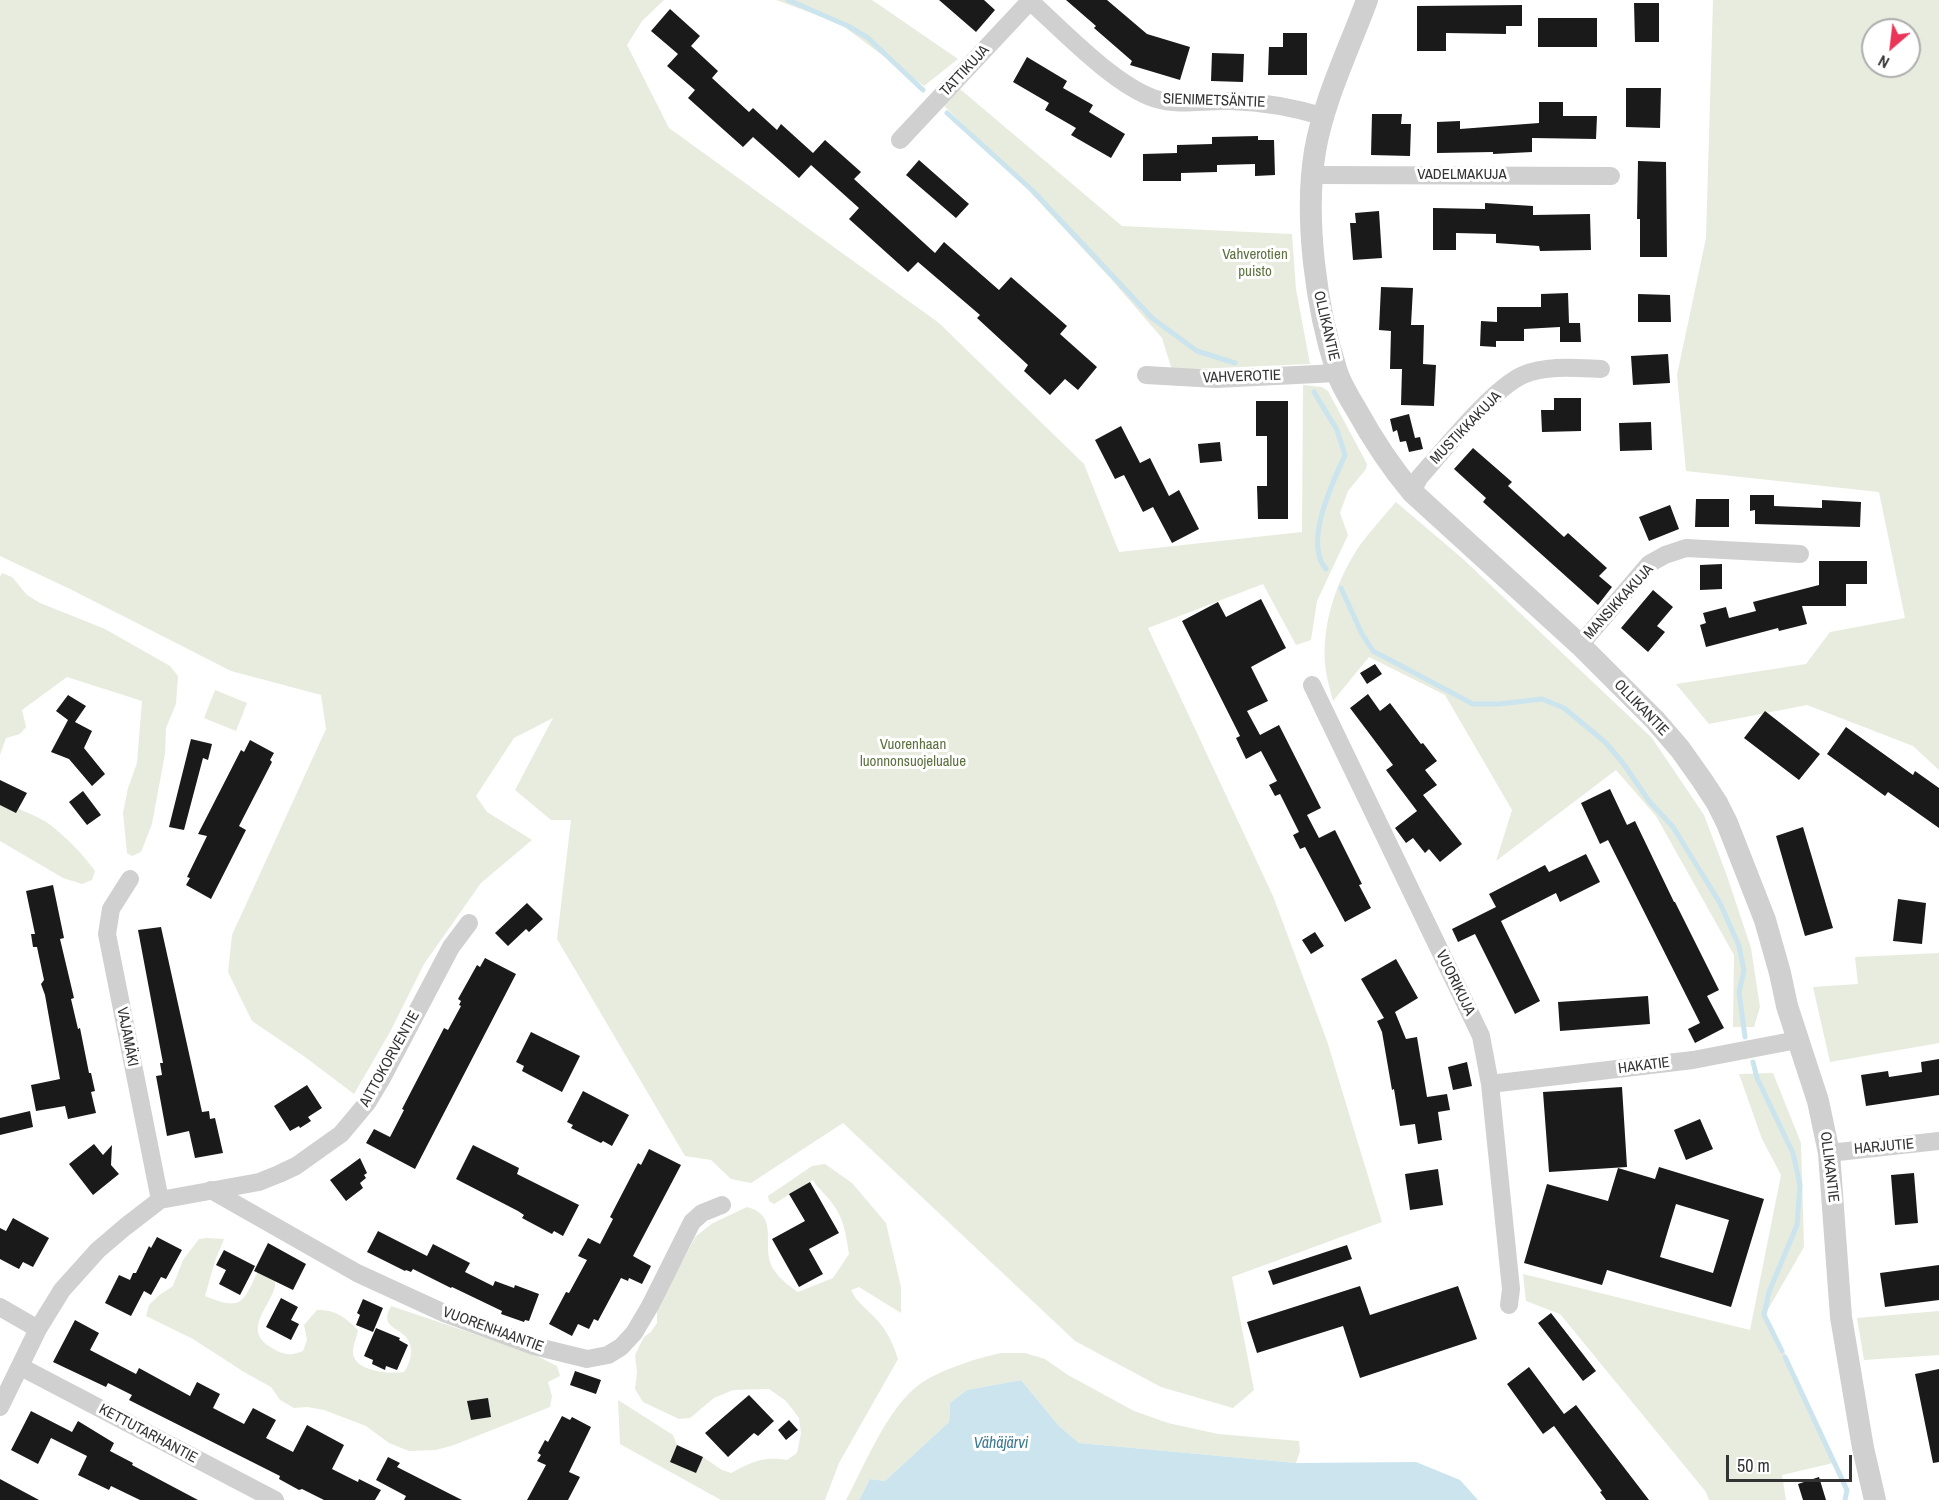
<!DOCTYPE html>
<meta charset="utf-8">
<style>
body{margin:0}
#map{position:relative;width:1939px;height:1500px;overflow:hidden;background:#fff;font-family:"Archivo Narrow",sans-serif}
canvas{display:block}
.north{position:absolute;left:1861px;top:18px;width:60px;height:60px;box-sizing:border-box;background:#fff;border:2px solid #adadad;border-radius:50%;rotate:208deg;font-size:16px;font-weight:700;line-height:24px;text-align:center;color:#333}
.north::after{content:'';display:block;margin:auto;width:21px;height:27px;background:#ea3458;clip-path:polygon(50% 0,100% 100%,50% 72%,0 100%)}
.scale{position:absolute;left:1726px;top:1455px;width:126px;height:27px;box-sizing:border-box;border:3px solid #333;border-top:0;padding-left:8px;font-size:18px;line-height:21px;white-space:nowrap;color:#333;-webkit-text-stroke:4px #fff;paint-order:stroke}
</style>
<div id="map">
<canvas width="1939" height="1500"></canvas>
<div class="north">N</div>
<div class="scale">50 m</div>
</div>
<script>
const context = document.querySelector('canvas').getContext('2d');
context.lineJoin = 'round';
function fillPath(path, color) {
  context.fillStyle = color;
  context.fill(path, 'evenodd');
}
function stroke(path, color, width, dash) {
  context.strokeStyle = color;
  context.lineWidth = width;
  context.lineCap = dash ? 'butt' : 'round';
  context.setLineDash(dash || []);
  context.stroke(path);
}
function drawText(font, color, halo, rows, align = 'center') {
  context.font = font + ' "Archivo Narrow",sans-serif';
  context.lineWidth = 6;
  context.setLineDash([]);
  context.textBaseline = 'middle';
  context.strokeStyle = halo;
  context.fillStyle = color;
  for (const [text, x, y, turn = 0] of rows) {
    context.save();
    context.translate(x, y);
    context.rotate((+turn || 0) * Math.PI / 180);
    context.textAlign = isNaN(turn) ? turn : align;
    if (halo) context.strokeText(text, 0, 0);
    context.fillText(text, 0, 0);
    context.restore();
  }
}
const green = new Path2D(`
 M0 0H664L642 21 627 45 669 128 939 323 1084 464 1119 552 1302 532 1303 385 1322 387 1328 391 1367 464 1366 469 1348 491 1340 513 1348 535 1317 601 1311 640 1296 645 1263 584 1148 628 1273 896 1327 1041 1382 1222 1232 1277 1254 1390 1233 1408 1161 1387 1075 1341 843 1123 751 1183 731 1179 711 1160 685 1156 557 939 571 820H551L515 790 553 718 514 738 476 796 487 812 532 840 481 883 424 964 390 1032 354 1094 305 1057 252 1021 228 972 232 935 326 729 321 695 231 671 70 589 0 556Z
 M776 0H872L958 59 924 86 839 23Z
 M1713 0H1939V770L1913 746 1807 705 1709 724 1676 684 1806 664 1830 632 1905 618 1879 492 1686 471 1677 375 1706 238ZM1873 30H1909V66H1873Z
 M960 89 1122 226 1292 234 1296 289 1310 364 1172 370 1162 338 1111 279 1004 164 943 105Z
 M1396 502 1463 559 1652 738 1704 815 1727 876 1751 948 1760 1007 1754 1027H1733L1734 955 1656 816 1616 770 1496 861 1512 810 1445 695 1369 657 1333 701C1330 689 1326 676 1325 664 1322 622 1337 579 1360 545 1371 530 1384 516 1396 502Z
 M2 573 12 577 27 595 40 603 105 629 170 666 178 676 176 704 166 728 165 754 152 824 141 852 132 856 127 853 123 813 128 788 137 763 142 701 67 677 22 710 26 727 20 734 6 738 0 755V577Z
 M215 690 247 703 236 731 204 718Z
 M0 791C9 810 33 812 49 824 66 837 83 854 95 871L92 880 82 884 63 878 0 841Z
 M1939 953V1043L1830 1062 1813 987 1858 984 1855 957Z
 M1773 1073 1801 1143 1804 1247 1766 1313 1806 1398 1833 1463 1782 1475 1786 1500H1709L1706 1492 1560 1314 1526 1301 1523 1274 1750 1330 1781 1175 1762 1139 1739 1074Z
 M825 1164 852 1183 886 1223 901 1287V1313L859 1287 851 1290C857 1303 867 1309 877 1320 888 1332 893 1344 898 1359L839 1463 825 1500H721L620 1444 618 1400 673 1435 677 1445 670 1462 696 1473 703 1457 722 1470 731 1473C752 1462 763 1456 787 1460L797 1453 801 1433 799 1418 786 1401 769 1389 733 1390 714 1398 690 1418 679 1419 643 1402 635 1389 637 1372 635 1355 644 1337 651 1332 657 1323V1312L663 1297 696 1236 713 1223 747 1207C782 1216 759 1248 774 1270 780 1279 789 1286 798 1292L833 1278 849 1254C846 1235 844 1218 832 1203 826 1194 818 1189 813 1180L774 1204 769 1201 768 1196 812 1166Z
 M207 1238 224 1239 215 1261 205 1296C243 1312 243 1302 259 1269L275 1281V1286C270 1308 241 1330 272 1348 283 1355 291 1356 303 1351L307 1340 304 1325 317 1310C335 1309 346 1318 358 1330 357 1338 352 1346 353 1354 356 1372 391 1374 404 1372 411 1363 415 1345 405 1336 395 1326 380 1326 391 1306L531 1353 557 1366 560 1376 548 1382 552 1396 550 1407 454 1445 436 1450 409 1451 389 1443 366 1426 324 1410 307 1407 294 1408 280 1400 271 1387 244 1372 193 1339 146 1316 149 1305 158 1296 173 1286 183 1260 199 1239Z
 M1939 1311V1355L1864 1360 1857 1318Z
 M1001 1353H1025L1045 1359 1068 1375 1134 1411 1168 1423 1218 1434 1299 1441 1300 1451 1296 1463 1079 1443 1059 1426 1021 1380 967 1390 950 1403 949 1422 885 1481 870 1479 859 1500H846C865 1465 887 1408 920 1384 940 1370 977 1358 1001 1353Z`);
const water = new Path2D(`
 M1021 1380 1059 1426 1079 1443 1296 1463 1416 1462 1460 1480 1478 1500H859L870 1479 885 1481 949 1422 950 1403 967 1390Z`);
const stream = new Path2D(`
 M788 0 848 26 868 38 923 90
 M947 113 1033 191 1152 318 1197 351 1235 363
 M1314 392 1337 430 1345 455C1333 482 1303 543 1326 569
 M1341 588 1362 634 1373 651 1473 704H1499L1542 699 1564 708 1605 742 1623 763 1649 801 1673 827 1720 903 1739 946 1744 971 1739 992 1745 1037
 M1753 1062 1757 1078 1793 1153 1800 1185 1797 1225 1769 1292 1764 1315 1782 1351
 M1785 1357 1847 1490 1845 1500`);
const building = new Path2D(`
 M939 0H984L995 10 976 32Z
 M1066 0H1107L1147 34 1190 47 1180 80 1130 65 1132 61 1094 28 1096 26Z
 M1634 3H1659V42H1635Z
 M1522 5V26H1506V34L1446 33V51H1417V6Z
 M670 9 700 36 691 46 718 71 712 78 749 112 753 108 777 130 781 124 813 153 825 140 861 172 854 179 935 253 944 242 999 290 1011 277 1067 326 1060 334 1097 367 1078 390 1065 379 1050 395 1024 371 1028 365 977 318 980 315 918 262 908 272 849 219 859 208 811 165 799 178 753 137 743 147 688 98 695 90 667 66 678 54 651 31Z
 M1538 18H1597V47H1538Z
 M1283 33H1307V75H1268L1269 47H1283Z
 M1212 53 1244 54 1243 82 1211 81Z
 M1027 57 1067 81 1063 88 1093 105 1089 112 1125 134 1111 158 1071 135 1076 128 1045 110 1049 103 1013 82Z
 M1626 88H1661L1660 128 1626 127Z
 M1539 102H1563V116H1597L1596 139 1532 138V152L1493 154V152L1437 153V122L1460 121V129L1539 123Z
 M1372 114H1402L1401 124H1411L1410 156 1371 155Z
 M1258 136V140H1274L1275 175 1255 176V164L1217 165V172L1181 173V181H1143V154L1177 153V145L1212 144V137Z
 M919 160 969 204 956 218 906 175Z
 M1638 161 1666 162 1667 257H1640V219H1637Z
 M1485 203 1533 206V215L1590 214 1591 250 1540 251 1539 246 1496 243V234L1456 233V250H1433V208L1485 209Z
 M1379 211 1382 258 1353 260 1350 223H1356L1355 213Z
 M1381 287 1413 288 1411 325H1424L1423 364 1436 365 1434 406 1401 405 1402 369H1390L1391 331 1379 330Z
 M1568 293 1569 323H1580L1581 342H1560V327L1524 329V341H1496V347L1480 346 1481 321 1497 322V307H1541V294Z
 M1638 294 1670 295 1671 322H1638Z
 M1668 354 1670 383 1633 385 1631 356Z
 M1554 398H1581V431L1542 432 1541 410H1554Z
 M1256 401H1288V519H1258L1257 486H1267V436H1256Z
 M1409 414 1415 438 1420 437 1423 449 1409 452 1406 441 1400 442 1397 430 1393 432 1390 419Z
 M1651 422 1652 450 1620 451 1619 423Z
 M1121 426 1140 463 1150 458 1169 496 1179 490 1199 529 1172 543 1153 507 1143 512 1124 475 1115 479 1095 440Z
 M1220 442 1222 461 1200 463 1198 444Z
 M1473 448 1512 482 1508 486 1564 537 1568 533 1607 568 1599 576 1612 587 1598 605 1483 502 1486 498 1454 469Z
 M1750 495H1774V506L1822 508V500L1861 502 1860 527 1755 524V510L1750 511Z
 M1696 499H1729V527H1695Z
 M1670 505 1679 529 1649 541 1639 517Z
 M1819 561H1867V584H1846V606H1802L1807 624 1779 631 1778 628 1706 647 1700 625 1706 623 1703 613 1726 607 1729 618 1756 611 1753 602 1819 585Z
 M1722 564V589L1700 590V565Z
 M1653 590 1673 607 1657 626 1665 632 1648 652 1621 628Z
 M1261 599 1286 648 1251 667 1268 701 1247 711 1260 735 1279 725 1321 808 1307 815 1319 838 1335 830 1362 884 1359 885 1371 908 1345 922 1305 847 1300 849 1293 835 1299 832 1280 794 1275 796 1269 785 1277 781 1261 751 1246 759 1236 738 1240 736 1182 621 1218 602 1226 617Z
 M1375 664 1382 674 1367 684 1360 673Z
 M1368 694 1380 711 1390 703 1421 744 1423 743 1437 761 1425 770 1437 785 1423 795 1462 844 1440 862 1429 849 1425 853 1413 838 1406 843 1395 828 1417 811 1386 770 1393 765 1350 708Z
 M68 695 86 706 75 722 92 731 84 748 105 774 92 786 69 759 51 752 68 720 56 711Z
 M1765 711 1820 754 1799 780 1744 738Z
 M1846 727 1913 775 1915 771 1939 788V828L1888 792 1885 796 1827 754Z
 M191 739 212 744 208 760 203 758 184 830 169 827Z
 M250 740 274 753 270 760 272 762 239 826 246 830 211 899 186 885 190 878 187 877 207 836 198 834 241 750 244 752Z
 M0 780 27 793 16 813 0 805Z
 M1610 789 1627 825 1635 821 1674 902H1675L1719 990 1707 996 1724 1028 1695 1043 1688 1029 1700 1023 1608 840 1600 844 1581 803Z
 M83 791 101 815 87 825 69 802Z
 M1803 827 1833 928 1805 936 1776 836Z
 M1586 854 1600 882 1560 902 1556 893 1501 921 1540 1001 1515 1014 1475 934 1458 942 1452 929 1496 907 1489 894 1545 865 1549 872Z
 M53 885 64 938 60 939 74 998 71 999 78 1029 80 1028 89 1073H91L95 1091 91 1092 96 1113 68 1119 65 1106 36 1111 31 1085 60 1079 45 995 41 984 44 980 37 947H33L31 934H35L26 891Z
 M1898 899 1926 903 1922 944 1893 941Z
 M527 903 543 919 529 932 526 929 508 946 495 933Z
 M161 927 202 1112 209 1111 210 1119 215 1118 223 1153 195 1158 189 1131 167 1136 156 1076 162 1075 160 1063H163L138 930Z
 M1315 932 1324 946 1311 954 1302 940Z
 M485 958 516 974 415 1169 366 1143 374 1129 390 1137 404 1110 402 1109 444 1028 448 1030 461 1006 459 1005 461 1001 458 999 477 965 480 967Z
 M1396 959 1418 998 1395 1012 1406 1039 1417 1037 1427 1097 1447 1094 1450 1110 1438 1112 1442 1140 1418 1144 1415 1124 1400 1126 1394 1089 1392 1090 1382 1032 1377 1021 1384 1018 1361 979Z
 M1648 996 1650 1024 1560 1031 1558 1002Z
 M531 1032 580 1056 562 1092 522 1071 524 1066 516 1062Z
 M1939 1059V1095L1866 1106 1861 1075 1888 1071 1889 1077 1922 1072 1921 1062Z
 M1467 1062 1472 1086 1453 1090 1448 1067Z
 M307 1085 322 1108 308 1117 311 1121 300 1128 299 1126 290 1131 274 1106Z
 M1622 1087 1627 1167 1549 1172 1543 1092Z
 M583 1091 629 1115 612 1146 603 1141 601 1143 571 1128 573 1125 567 1122Z
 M30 1111 33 1127 0 1135V1118Z
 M1700 1119 1713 1149 1686 1160 1674 1130Z
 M94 1144 103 1155 112 1145 111 1165 119 1174 93 1195 69 1164Z
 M473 1145 519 1168 517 1174 579 1205 563 1236 554 1231 552 1234 522 1218 524 1215 518 1211 456 1179Z
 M649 1149 681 1165 633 1256 651 1266 642 1284 629 1278 628 1281 621 1278 598 1321 594 1319 589 1329 578 1324 572 1336 549 1324 566 1292 569 1293 587 1260 578 1256 588 1238 600 1244 613 1219 610 1217 638 1163 641 1165Z
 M360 1158 367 1173 364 1175 366 1178 360 1183 363 1188 346 1201 330 1180Z
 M1659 1167 1764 1199 1731 1307 1607 1270 1602 1285 1524 1263 1547 1184 1608 1201 1618 1168 1655 1179ZM1676 1204 1729 1220 1713 1273 1660 1257Z
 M1438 1169 1443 1205 1410 1210 1405 1174Z
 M1914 1173 1918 1223 1895 1225 1891 1175Z
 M810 1182 839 1233 809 1249 823 1274 799 1287 772 1239 805 1221 789 1194Z
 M13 1218 49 1238 33 1267 23 1262 19 1269 0 1259V1228L6 1231Z
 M378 1231 427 1256 433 1244 470 1263 465 1272 493 1286 495 1281 514 1288 515 1285 539 1294 529 1321 525 1320 524 1322 501 1314 502 1311 452 1287 451 1288 413 1269 411 1272 406 1270 405 1271 367 1252Z
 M157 1237 182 1250 166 1279 161 1277 151 1295 144 1291 131 1316 105 1303 119 1275 130 1280 133 1273H136L149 1246 151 1248Z
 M268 1243 306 1264 293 1290 254 1271Z
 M1347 1245 1352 1259 1273 1285 1268 1271Z
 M224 1250 255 1266 240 1295 219 1284 226 1270 216 1265Z
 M1939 1265V1300L1885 1307 1880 1273Z
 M1360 1286 1370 1315 1458 1286 1477 1339 1360 1378 1343 1326 1257 1353 1247 1322Z
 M281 1298 298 1307 291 1320 299 1324 291 1340 266 1327Z
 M363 1299 383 1308 373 1332 356 1325 360 1315 357 1313Z
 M1551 1313 1596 1371 1583 1381 1538 1323Z
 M75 1320 99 1333 90 1350 136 1374 139 1368 190 1396 197 1382 220 1394 213 1408 244 1424 253 1408 276 1420 266 1438 293 1452 307 1425 344 1445 332 1469 358 1482 359 1479 381 1490 375 1500H324L302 1489 299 1490 279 1479 280 1476 129 1400 132 1395 108 1383 106 1387 53 1362Z
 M376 1328 400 1338 399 1340 408 1345 397 1370 386 1366 385 1370 372 1364 373 1360 364 1356Z
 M1529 1367 1564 1414 1576 1405 1649 1500H1606L1600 1492 1602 1491 1554 1426 1543 1434 1507 1384Z
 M1939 1369V1462L1933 1463 1915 1374Z
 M575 1371 601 1380 596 1394 570 1385Z
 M749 1395 774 1421 758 1436 754 1433 728 1457 705 1433Z
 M488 1398 491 1417 471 1420 467 1401Z
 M31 1411 72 1432 78 1421 114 1443 110 1451 133 1463 132 1465 198 1500H140L111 1486 109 1490 78 1475 87 1456 51 1438 38 1464 11 1450Z
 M562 1416 570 1420 572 1417 591 1427 569 1472 580 1477 568 1500H527L546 1465 537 1461 541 1455 538 1453 545 1440 548 1442Z
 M789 1420 798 1430 786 1440 778 1430Z
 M677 1445 703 1457 696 1473 670 1462Z
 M388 1457 400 1463 397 1467 462 1500H404L406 1496 376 1480Z
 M1819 1477 1826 1500H1803L1798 1484Z
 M0 1479 39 1500H0Z`);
const minor = new Path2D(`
 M1029 0C1062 30 1115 86 1156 99 1179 106 1206 100 1230 101 1263 102 1293 107 1325 117
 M900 140 1030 1
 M1313 175 1611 176
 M1146 375 1216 379 1337 373
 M1412 492 1419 478C1443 451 1493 388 1523 375 1547 365 1576 368 1601 369
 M1580 645 1649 564 1665 555 1686 548 1800 554
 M1312 685 1481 1036 1490 1084 1511 1289 1509 1305
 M130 879 111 909 107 934 160 1200
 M1490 1084 1693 1060 1797 1040
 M1829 1153 1939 1141
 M211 1190 357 1273 444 1313 534 1346 587 1359 608 1355 621 1347 634 1333 650 1306 692 1222 702 1213 722 1205
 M0 1307 38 1329
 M21 1367 275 1500
 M0 1407 38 1329 62 1290 98 1250 125 1227 160 1200 259 1182 279 1174 296 1166 341 1134 367 1103 382 1078 451 947 469 923`);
const tertiary = new Path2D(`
 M1367 0C1349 49 1324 99 1315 151 1304 218 1316 308 1337 372 1341 385 1349 397 1356 409 1372 438 1390 466 1412 492L1580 645 1655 720 1680 749 1702 780 1717 803 1727 823 1765 920 1780 973 1787 1006 1818 1101 1829 1153 1841 1317 1863 1448 1875 1500`);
const streetNames = [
 ["TATTIKUJA",965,71,-47],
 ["SIENIMETSÄNTIE",1214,101,2],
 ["VADELMAKUJA",1462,175],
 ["OLLIKANTIE",1326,326,77],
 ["VAHVEROTIE",1242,377,-2],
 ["MUSTIKKAKUJA",1466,428,-46],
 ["MANSIKKAKUJA",1619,602,-48],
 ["OLLIKANTIE",1641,708,46],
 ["VUORIKUJA",1455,983,64],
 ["VAJAMÄKI",127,1037,79],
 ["AITTOKORVENTIE",390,1059,-61],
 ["HAKATIE",1644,1066,-7],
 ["HARJUTIE",1884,1147,-5],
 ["OLLIKANTIE",1829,1167,83],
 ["VUORENHAANTIE",493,1330,20],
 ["KETTUTARHANTIE",148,1434,28]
];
const parkNames = [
 ["Vahverotien",1255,255],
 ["puisto",1255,272],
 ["Vuorenhaan",913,745],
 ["luonnonsuojelualue",913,762]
];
const waterNames = [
 ["Vähäjärvi",1001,1444]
];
fillPath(green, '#e7ecde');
fillPath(water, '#cbe4ed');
stroke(stream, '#cbe4ed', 5);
fillPath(building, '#1a1a1a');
stroke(minor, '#d0d0d0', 18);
stroke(tertiary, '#d0d0d0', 22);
drawText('15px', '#333', '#fff', streetNames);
drawText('15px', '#5c713e', '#fff', parkNames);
drawText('italic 16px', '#3b7a91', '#fff', waterNames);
</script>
